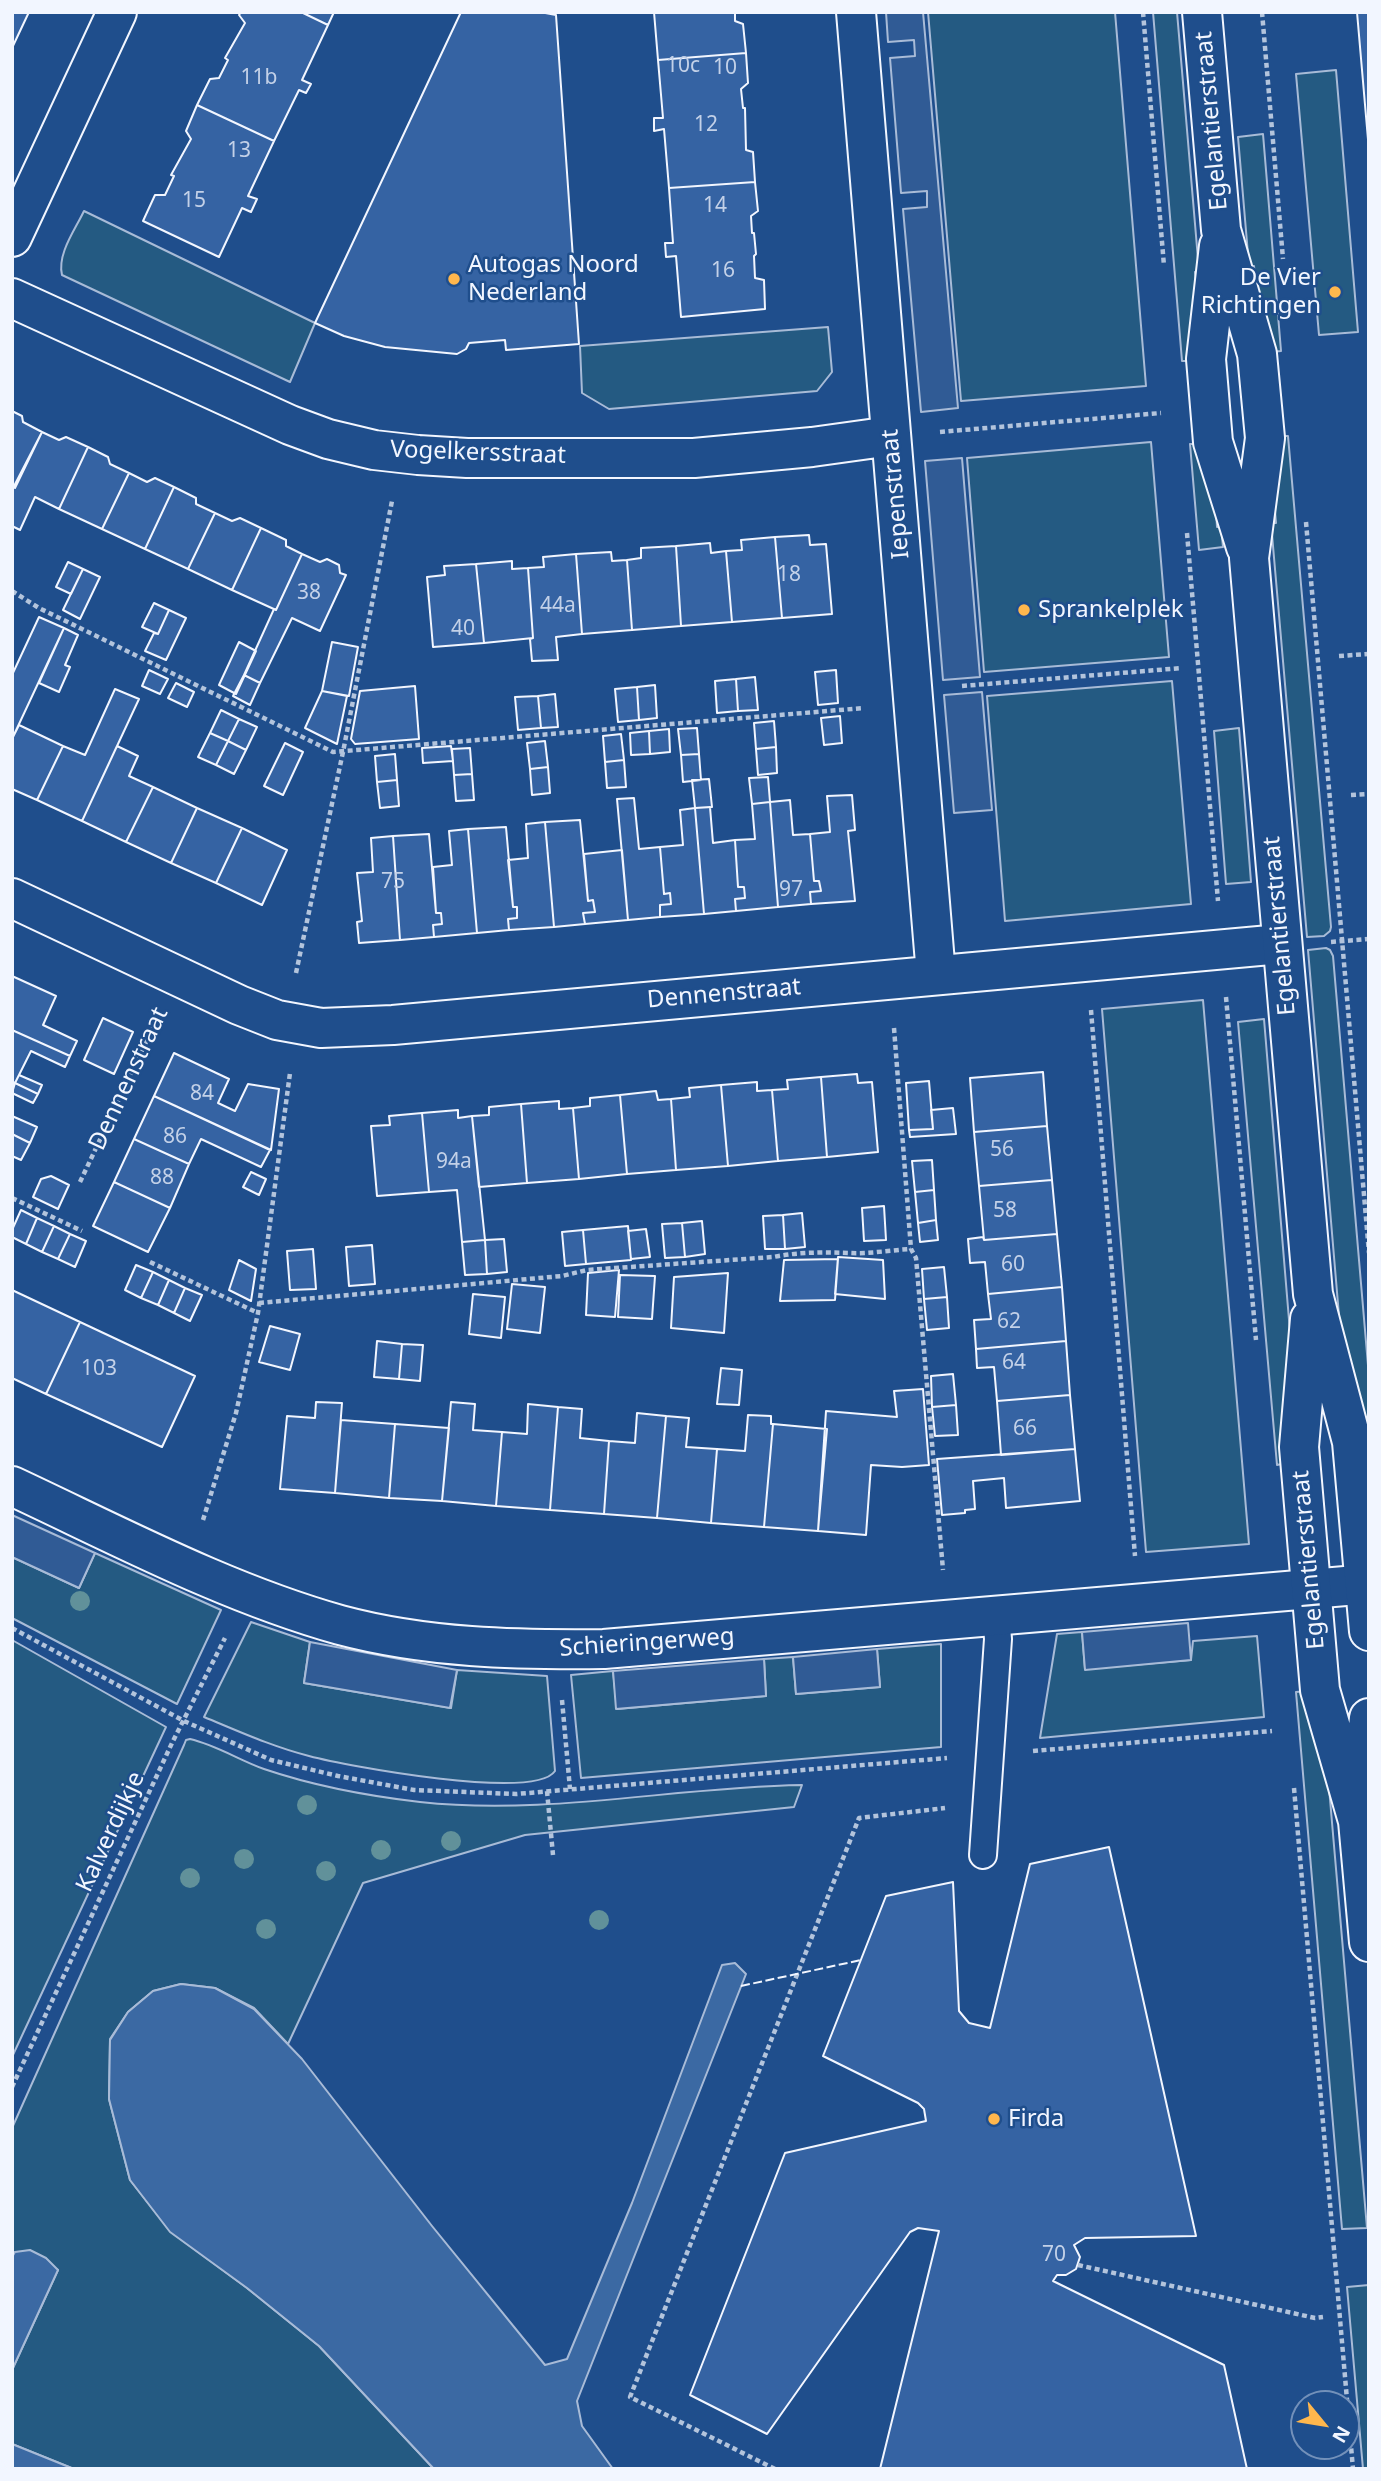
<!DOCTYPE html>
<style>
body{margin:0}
#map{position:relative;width:1381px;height:2481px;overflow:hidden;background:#1f4e8c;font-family:"Noto Sans",sans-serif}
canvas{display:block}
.frame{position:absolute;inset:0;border:14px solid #f2f6ff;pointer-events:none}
.north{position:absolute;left:1290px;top:2390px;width:70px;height:70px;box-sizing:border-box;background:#1f4e8c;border:2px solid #7391ba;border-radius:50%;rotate:120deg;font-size:19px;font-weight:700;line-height:28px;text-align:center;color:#f2f6ff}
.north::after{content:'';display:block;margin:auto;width:24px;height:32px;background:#ffb74d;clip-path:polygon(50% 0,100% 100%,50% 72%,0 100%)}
</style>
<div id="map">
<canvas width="1381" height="2481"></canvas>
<div class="frame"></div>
<div class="north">N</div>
</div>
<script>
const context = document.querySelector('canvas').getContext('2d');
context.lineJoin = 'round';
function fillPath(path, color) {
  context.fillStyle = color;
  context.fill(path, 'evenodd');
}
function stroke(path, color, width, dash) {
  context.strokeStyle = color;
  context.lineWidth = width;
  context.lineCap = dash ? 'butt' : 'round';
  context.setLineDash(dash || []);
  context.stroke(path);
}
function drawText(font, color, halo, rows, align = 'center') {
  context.font = font + ' "Noto Sans",sans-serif';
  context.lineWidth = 5;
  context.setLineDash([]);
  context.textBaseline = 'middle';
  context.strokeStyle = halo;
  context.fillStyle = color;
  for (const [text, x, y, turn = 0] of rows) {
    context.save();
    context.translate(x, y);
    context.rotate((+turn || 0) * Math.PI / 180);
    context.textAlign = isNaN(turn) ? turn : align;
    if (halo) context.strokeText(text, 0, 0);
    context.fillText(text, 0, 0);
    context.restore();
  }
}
const green = new Path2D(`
 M928 12H1115L1146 386 961 401Z
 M1153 12H1177L1199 271 1195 272 1197 292 1190 361H1182Z
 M1336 70 1358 332 1319 335 1296 74Z
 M1263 134 1281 351 1272 352 1256 287 1254 266H1249L1238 137Z
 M84 211 315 323 290 382 62 275C57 254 75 230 84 211Z
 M828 327 832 372 817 391 609 409 582 393 580 346Z
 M1281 436H1288L1331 927 1330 931 1324 936 1307 937 1271 523H1276L1274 500Z
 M1151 442 1169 657 984 672 967 458Z
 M1190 444H1197L1216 509 1217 527H1221L1223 547 1199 550Z
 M1172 681 1191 904 1005 921 987 696Z
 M1239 728 1251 882 1226 884 1214 731Z
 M1326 948 1330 950 1333 956 1369 1377V1457L1342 1351 1308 950Z
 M1203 1000 1249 1544 1146 1552 1102 1009Z
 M1264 1019 1292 1356 1286 1463 1277 1465 1238 1022Z
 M95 1553 221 1610 177 1704 12 1618V1557L79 1588Z
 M251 1622 310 1642 304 1683 451 1708 457 1670 547 1676 555 1771C535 1801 346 1766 309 1756 273 1747 238 1731 204 1717Z
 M1082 1632 1085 1669 1191 1660 1193 1641 1257 1636 1264 1717 1040 1738 1057 1634Z
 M12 1640 166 1727 12 2057Z
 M941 1644V1747L581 1778 571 1675 613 1671 617 1709 766 1696 764 1659 793 1657 796 1694 880 1687 877 1649Z
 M1306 1691 1328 1776 1367 2228 1342 2229 1296 1692Z
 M190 1739C216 1745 239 1760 264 1769 314 1786 368 1796 420 1802 548 1816 674 1787 802 1785L794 1807 525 1835 363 1883 288 2044 254 2008 215 1988 181 1984 153 1991 128 2012 110 2039 109 2099 130 2180 171 2232 247 2288 319 2346 434 2469H74L12 2444V2370L58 2270 15 2252 12 2257V2128L184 1745 186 1740Z
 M1369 2285V2469H1363L1347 2287Z`);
const parking = new Path2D(`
 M886 12H923L958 408 921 412 903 209 927 207V191L901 193 890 58 915 56 914 40 888 42Z
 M962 458 980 677 943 680 925 461Z
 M982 692 992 810 954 813 944 695Z
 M12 1515 95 1553 79 1588 12 1557Z
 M1188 1623 1191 1660 1085 1670 1082 1632Z
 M310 1642 457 1670 450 1708 304 1683Z
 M877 1649 880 1687 796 1694 793 1657Z
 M764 1659 766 1696 616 1709 613 1671Z`);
const water = new Path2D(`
 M735 1963 746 1974 577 2401 582 2426 613 2469H434L319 2346 247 2288 170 2232 130 2180 109 2099 110 2040 128 2012 153 1991 181 1984 215 1988 254 2009 302 2059 432 2226 545 2365 567 2359 632 2203 722 1965Z
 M30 2250 46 2258 58 2270 12 2370V2257L15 2252Z
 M12 2444 74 2469H12Z`);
const building = new Path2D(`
 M12 12H29L12 48Z
 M241 12H301L328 25 302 80 311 84 306 93 299 90 274 141 197 105 210 79 219 78 228 60 225 58 245 23 239 15Z
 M301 12H334L328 25Z
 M461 12H540L556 15 579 344 506 350 505 340 469 343 466 349 457 354 385 347 344 336 315 323Z
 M654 12H735V21L743 24 746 53 658 60Z
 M1357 12H1369V151Z
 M746 53 748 83 741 89 743 108H745L746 150 753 152 755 182 669 188 664 129 654 131V118H663L658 60Z
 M197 105 274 141 248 196 257 199 251 212 242 208 219 257 143 221 155 195H165L174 176 171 175 191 139 186 131Z
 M755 182 758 211 751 216 752 233H754L756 254 754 256 755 278 764 280 765 309 681 317 676 256 666 257 665 243H673L669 188Z
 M12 411 22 416 23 422 42 432 15 488 12 486Z
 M42 432 59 440 66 437 88 447 59 509 35 497 20 530 12 526V490Z
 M88 447 108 457 110 464 129 473 102 529 59 509Z
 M129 473 147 482 155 478 174 487 145 549 102 529Z
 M174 487 196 498V504L215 513 188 569 145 549Z
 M215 513 232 521 240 518 261 528 232 590 188 569Z
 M261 528 286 540V546L302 554 276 610 232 590Z
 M809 535 810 545 826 544 832 614 782 618 775 537Z
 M775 537 782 618 732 622 726 551 742 550 741 540Z
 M710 543 711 553 726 551 732 622 681 626 676 546Z
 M676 546 681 626 632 630 627 560 641 558V548Z
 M611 552 612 561 627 560 632 630 582 634 576 554Z
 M302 554 320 562 327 559 339 565 340 573 346 575 320 631 292 618 260 683 244 675 274 609 276 610Z
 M576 554 582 634 556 637 558 660 532 661 530 639 533 638 528 568 544 567 543 557Z
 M512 561V569L528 568 533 638 484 643 476 564Z
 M68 562 83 569 71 594 56 587Z
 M476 564 484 643 433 647 427 577 445 575 444 566Z
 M83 569 100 577 80 619 63 610Z
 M154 603 169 610 158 634 142 627Z
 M169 610 186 618 166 660 145 651 154 633 158 634Z
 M39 617 64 628 12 739V675Z
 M64 628 78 635 65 665 70 667 59 692 39 683Z
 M239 642 256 651 236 694 219 685Z
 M332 642 358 647 349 696 322 691Z
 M149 670 168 679 160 694 142 686Z
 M836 670 838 703 818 705 815 672Z
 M244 675 260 683 250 705 233 696Z
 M755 677 758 710 738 711 736 679Z
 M736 679 738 711 717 713 715 681Z
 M176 683 194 692 187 707 168 698Z
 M655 685 657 718 639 720 637 687Z
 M415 686 419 739 355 744 351 739 360 691Z
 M637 687 639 720 618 722 615 689Z
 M115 689 139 699 82 821 37 800 63 746 85 755Z
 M322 691 347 696 337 744 305 728Z
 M555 694 558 727 541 728 538 696Z
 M538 696 541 728 518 730 515 697Z
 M221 710 239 719 228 741 210 733Z
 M840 716 842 743 824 745 821 718Z
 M239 719 257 727 246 750 228 741Z
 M774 721 776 747 756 749 754 723Z
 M19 725 63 746 37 800 12 789V739Z
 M697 728 699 754 681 755 678 729Z
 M669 729 670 752 650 754 649 731Z
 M649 731 650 754 631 755 630 733Z
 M210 733 228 741 216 765 198 757Z
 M621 734 624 760 605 762 603 736Z
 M228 741 246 750 234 774 216 765Z
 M545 741 548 767 530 769 527 743Z
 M285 743 303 752 283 795 264 786Z
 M117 746 138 756 129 776 153 787 126 842 82 821Z
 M451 746 453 761 423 763 422 748Z
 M776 747 777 773 758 775 756 749Z
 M470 748 472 774 454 775 452 749Z
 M395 754 397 780 377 782 375 756Z
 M699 754 701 780 683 782 681 755Z
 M624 760 626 787 607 788 605 762Z
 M548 767 550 793 532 795 530 769Z
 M472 774 474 800 456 801 454 775Z
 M768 777 770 802 752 804 749 778Z
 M709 779 712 807 695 808 692 780Z
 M397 780 399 806 380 808 377 782Z
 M153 787 197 808 171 863 126 842Z
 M852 795 855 830 848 831 855 901 811 904 810 892 821 891 819 881H814L810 834 830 832 827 796Z
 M634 798 639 849 660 847 664 894 670 893 671 904 660 905V917L628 920 617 799Z
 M790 800 793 835 810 834 814 881H819L821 891 810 892 811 904 778 907 770 802Z
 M770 802 778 907 736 911 735 899 745 898 744 887H738L735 840 755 839 752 804Z
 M710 807 713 843 735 840 738 887H744L745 898 735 899 736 911 704 914 695 808Z
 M197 808 242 828 216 883 171 863Z
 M695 808 704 914 660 917V905L671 904 670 893 664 894 660 847 683 845 680 810Z
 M580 820 588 901 593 900 595 912 583 913 585 924 554 927 545 822Z
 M545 822 554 927 509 930 508 919 517 918V907H513L508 860 528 858 526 824Z
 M506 827 513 907H517V918L508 919 509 930 477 933 468 829Z
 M242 828 287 850 262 905 216 883Z
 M468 829 477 933 434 937 433 925 442 924 441 913H436L433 867 452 865 449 831Z
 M429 834 436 913H441L442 924 433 925 434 937 400 940 393 836Z
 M393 836 400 940 359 943 357 922 362 921 357 873 373 872 371 838Z
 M622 850 628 920 585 924 583 913 595 912 593 900 588 901 584 854Z
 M12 976 56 996 43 1025 77 1041 70 1056 12 1030Z
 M103 1018 133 1032 114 1074 84 1060Z
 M12 1030 70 1056 65 1067 31 1051 15 1083 12 1082Z
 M174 1053 229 1079 218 1103 235 1111 248 1084 279 1089 271 1150 154 1096Z
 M1043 1072 1047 1126 974 1132 970 1078Z
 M857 1074 858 1083 872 1082 878 1152 827 1157 821 1077Z
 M19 1075 42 1085 38 1094 15 1083Z
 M821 1077 827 1157 778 1161 772 1090 788 1089 787 1080Z
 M929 1081 933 1129 909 1130 906 1083Z
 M757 1082V1091L772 1090 778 1161 728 1166 721 1085Z
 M15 1083 38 1094 33 1103 12 1093Z
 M721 1085 728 1166 676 1170 671 1099 690 1097 689 1088Z
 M656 1091 658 1100 671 1099 676 1170 627 1174 620 1095Z
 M620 1095 627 1174 579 1179 573 1108 590 1106V1098Z
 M154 1096 270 1150 261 1167 201 1139 189 1164 134 1139Z
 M559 1101V1109L573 1108 579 1179 527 1183 521 1104Z
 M521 1104 527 1183 479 1187 472 1116 489 1115V1107Z
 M953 1108 956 1134 910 1137 909 1130 933 1129 931 1110Z
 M458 1110V1118L472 1116 485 1240 462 1242 457 1190 429 1192 422 1113Z
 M422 1113 429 1192 377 1196 371 1126 390 1125 389 1116Z
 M12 1116 37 1127 30 1143 12 1134Z
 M1047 1126 1052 1180 979 1186 974 1132Z
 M12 1134 30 1143 21 1160 12 1156Z
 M134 1139 189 1164 170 1208 114 1182Z
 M932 1160 934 1190 915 1192 912 1161Z
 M251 1172 266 1179 259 1195 243 1187Z
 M51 1176 69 1185 58 1209 33 1197 41 1179Z
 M1052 1180 1057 1234 984 1240 979 1186Z
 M114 1182 170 1208 148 1252 93 1226Z
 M934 1190 936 1220 918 1223 915 1192Z
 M884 1206 886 1240 864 1241 862 1208Z
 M21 1210 37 1218 26 1244 12 1237V1230Z
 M802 1213 805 1247 785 1249 783 1215Z
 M783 1215 785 1249H765L763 1216Z
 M37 1218 54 1226 42 1252 26 1244Z
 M936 1220 938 1240 920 1242 918 1223Z
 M702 1221 705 1254 685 1257 682 1223Z
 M682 1223 685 1257 665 1258 662 1224Z
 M54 1226 70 1234 58 1259 42 1252Z
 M628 1226 631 1260 586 1264 583 1230Z
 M646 1229 650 1257 631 1259 628 1231Z
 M583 1230 586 1264 565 1266 562 1232Z
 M70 1234 86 1241 75 1267 58 1259Z
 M1057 1234 1062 1287 988 1294 985 1262 970 1263 968 1239 983 1237 984 1240Z
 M504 1239 507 1272 487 1274 485 1240Z
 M485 1240 487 1274 465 1275 462 1242Z
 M372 1245 375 1284 349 1286 346 1247Z
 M313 1249 316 1289 290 1290 287 1251Z
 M838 1257 883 1260 885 1299 835 1294Z
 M838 1259 835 1300 780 1301 784 1260Z
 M239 1260 256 1269 251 1301 229 1290Z
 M136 1265 153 1272 141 1298 125 1290Z
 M944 1267 947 1297 924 1299 922 1269Z
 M619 1270 615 1317 586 1315 588 1273Z
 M153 1272 169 1280 158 1305 141 1298Z
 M728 1273 724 1333 671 1328 674 1277Z
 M620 1275 655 1276 652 1319 618 1317Z
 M169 1280 185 1288 174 1313 158 1305Z
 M512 1284 545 1287 540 1333 507 1329Z
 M1062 1287 1066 1341 976 1349 974 1320 991 1319 988 1294Z
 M185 1288 202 1295 190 1321 174 1313Z
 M12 1290 80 1322 46 1394 12 1378Z
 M473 1294 505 1297 501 1338 469 1334Z
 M947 1297 949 1328 927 1330 924 1299Z
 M80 1322 195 1376 162 1447 46 1394Z
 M270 1326 300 1334 290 1370 259 1362Z
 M377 1341 402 1344 399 1379 374 1377Z
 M1066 1341 1070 1395 997 1401 994 1367 977 1368 976 1349Z
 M402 1344 423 1345 420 1381 399 1379Z
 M721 1368 742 1370 739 1405 717 1404Z
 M953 1374 956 1405 932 1407 931 1376Z
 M923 1389 929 1465 902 1467 871 1465 866 1535 818 1531 826 1411 897 1417 894 1391Z
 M1070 1395 1075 1449 1001 1455 997 1401Z
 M316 1402 342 1403 335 1493 280 1489 287 1416 315 1418Z
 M451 1402 475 1404 473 1430 502 1432 496 1506 442 1501Z
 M528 1404 558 1407 550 1510 496 1506 502 1432 527 1434Z
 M956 1405 958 1435 935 1436 932 1407Z
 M558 1407 582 1409 580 1438 609 1441 604 1514 550 1510Z
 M637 1413 666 1416 657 1518 604 1514 609 1441 635 1443Z
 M748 1415 771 1416V1424H773L764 1527 711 1523 717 1449 745 1451Z
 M666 1416 689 1418 686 1447 717 1449 711 1523 657 1518Z
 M341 1420 395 1424 389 1498 335 1493Z
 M395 1424 449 1428 442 1501 389 1498Z
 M773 1424 827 1429 818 1531 764 1527Z
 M1075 1449 1080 1501 1006 1508 1004 1478 973 1481 975 1509 965 1510V1513L942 1515 937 1459Z
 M1109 1847 1196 2236 1085 2238 1074 2245 1080 2257 1076 2269 1066 2275H1057L1053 2281 1224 2365 1247 2469H880L939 2231 918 2228 910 2232 767 2434 690 2395 785 2153 926 2121 924 2109 918 2103 823 2056 886 1896 953 1882 959 2011 969 2023 990 2028 1030 1864Z`);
const path = new Path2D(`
 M1143 12 1164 266
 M1262 12 1283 259
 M940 432 1161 413
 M1306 522 1369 1253
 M1187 533 1218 901
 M12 591 39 608 333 752 864 708
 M1339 656 1369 654
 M962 686 1182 668
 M1351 795 1369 794
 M1331 942 1369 939
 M296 973 343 752 392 501
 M1226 997 1256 1340
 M1091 1010 1135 1556
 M894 1028 911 1249 916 1258 943 1570
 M80 1182 156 1021
 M12 1198 82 1231
 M150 1262 258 1313
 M259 1303 562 1276 587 1270 773 1257C798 1252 824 1252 850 1253 870 1254 891 1250 911 1249
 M203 1520 236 1413 258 1313 290 1073
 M12 1628 184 1721 271 1760 338 1776 414 1790 516 1794 947 1758
 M562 1700 570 1789
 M1033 1751 1272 1731
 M1294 1788 1353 2469
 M547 1791 553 1855
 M12 2087 172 1743 225 1638
 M1078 2265 1315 2318 1323 2317
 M775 2469 630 2397 859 1818 945 1808`);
const lane = new Path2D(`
 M983 1855 998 1639 996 1615`);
const street = new Path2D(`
 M856 12 936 975
 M12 237 117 12
 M12 298 290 425 328 439 374 450 418 455 467 458H694L812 447 891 436
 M12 898 239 1005 277 1020 321 1028 393 1025 1281 944
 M12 1486C119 1536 226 1593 340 1625 426 1648 515 1650 604 1649L1369 1584`);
const secondary = new Path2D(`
 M1202 12 1221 230 1257 354 1265 438 1249 558 1313 1294 1352 1442 1369 1631
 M1219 246 1206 359 1213 442 1246 547
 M1310 1319 1299 1447 1320 1690 1358 1821
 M1369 1718 1358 1821 1369 1942`);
const fence = new Path2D(`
 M741 1986 861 1960`);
const trees = [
 [80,1601],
 [307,1805],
 [451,1841],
 [381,1850],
 [244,1859],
 [326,1871],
 [190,1878],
 [599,1920],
 [266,1929]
];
const markers = [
 [454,279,7,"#ffb74d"],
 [1335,292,7,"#ffb74d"],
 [1024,610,7,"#ffb74d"],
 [994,2119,7,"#ffb74d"]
];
const numberNames = [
 ["10c",683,66],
 ["10",725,68],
 ["11b",259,78],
 ["12",706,125],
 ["13",239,151],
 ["15",194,201],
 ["14",715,206],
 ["16",723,271],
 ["18",789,575],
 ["38",309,593],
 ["44a",558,606],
 ["40",463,629],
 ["75",393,882],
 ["97",791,890],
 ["84",202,1094],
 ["86",175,1137],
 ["56",1002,1150],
 ["94a",454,1162],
 ["88",162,1178],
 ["58",1005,1211],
 ["60",1013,1265],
 ["62",1009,1322],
 ["64",1014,1363],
 ["103",99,1369],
 ["66",1025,1429],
 ["70",1054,2255]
];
const streetNames = [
 ["Egelantierstraat",1212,121,-95],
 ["Vogelkersstraat",478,453,2],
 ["Iepenstraat",896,494,-95],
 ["Egelantierstraat",1280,926,-95],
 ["Dennenstraat",724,994,-5],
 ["Dennenstraat",129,1079,-65],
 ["Egelantierstraat",1309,1560,-95],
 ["Schieringerweg",647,1643,-4],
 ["Kalverdijkje",111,1832,-65]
];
const poiNames = [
 ["Autogas Noord",468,265],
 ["Nederland",468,293],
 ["De Vier",1321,278,"right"],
 ["Richtingen",1321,306,"right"],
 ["Sprankelplek",1038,610],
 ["Firda",1008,2119]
];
fillPath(green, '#245a82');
stroke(green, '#a8bbd7', 2);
fillPath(parking, '#305b95');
stroke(parking, '#a8bbd7', 2);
fillPath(water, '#3b69a3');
stroke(water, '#a8bbd7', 2);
fillPath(building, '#3563a3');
stroke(building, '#f2f6ff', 2);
stroke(lane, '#f2f6ff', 30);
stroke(street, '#f2f6ff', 42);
stroke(secondary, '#f2f6ff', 42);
stroke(path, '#b3c4dc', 4.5, [5, 3.5]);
stroke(lane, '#1f4e8c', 26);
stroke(street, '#1f4e8c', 38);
stroke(secondary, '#1f4e8c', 38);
stroke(fence, '#f2f6ff', 2, [9, 3.5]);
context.fillStyle = '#61919a';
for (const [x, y] of trees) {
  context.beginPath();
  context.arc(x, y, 10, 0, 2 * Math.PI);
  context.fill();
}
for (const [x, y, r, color] of markers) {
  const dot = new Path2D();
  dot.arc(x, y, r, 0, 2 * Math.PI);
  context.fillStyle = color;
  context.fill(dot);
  stroke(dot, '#1f4e8c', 2.5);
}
drawText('21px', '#c3d1e8', null, numberNames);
drawText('24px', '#f2f6ff', '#1f4e8c', streetNames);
drawText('24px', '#f2f6ff', '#1f4e8c', poiNames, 'left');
</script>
